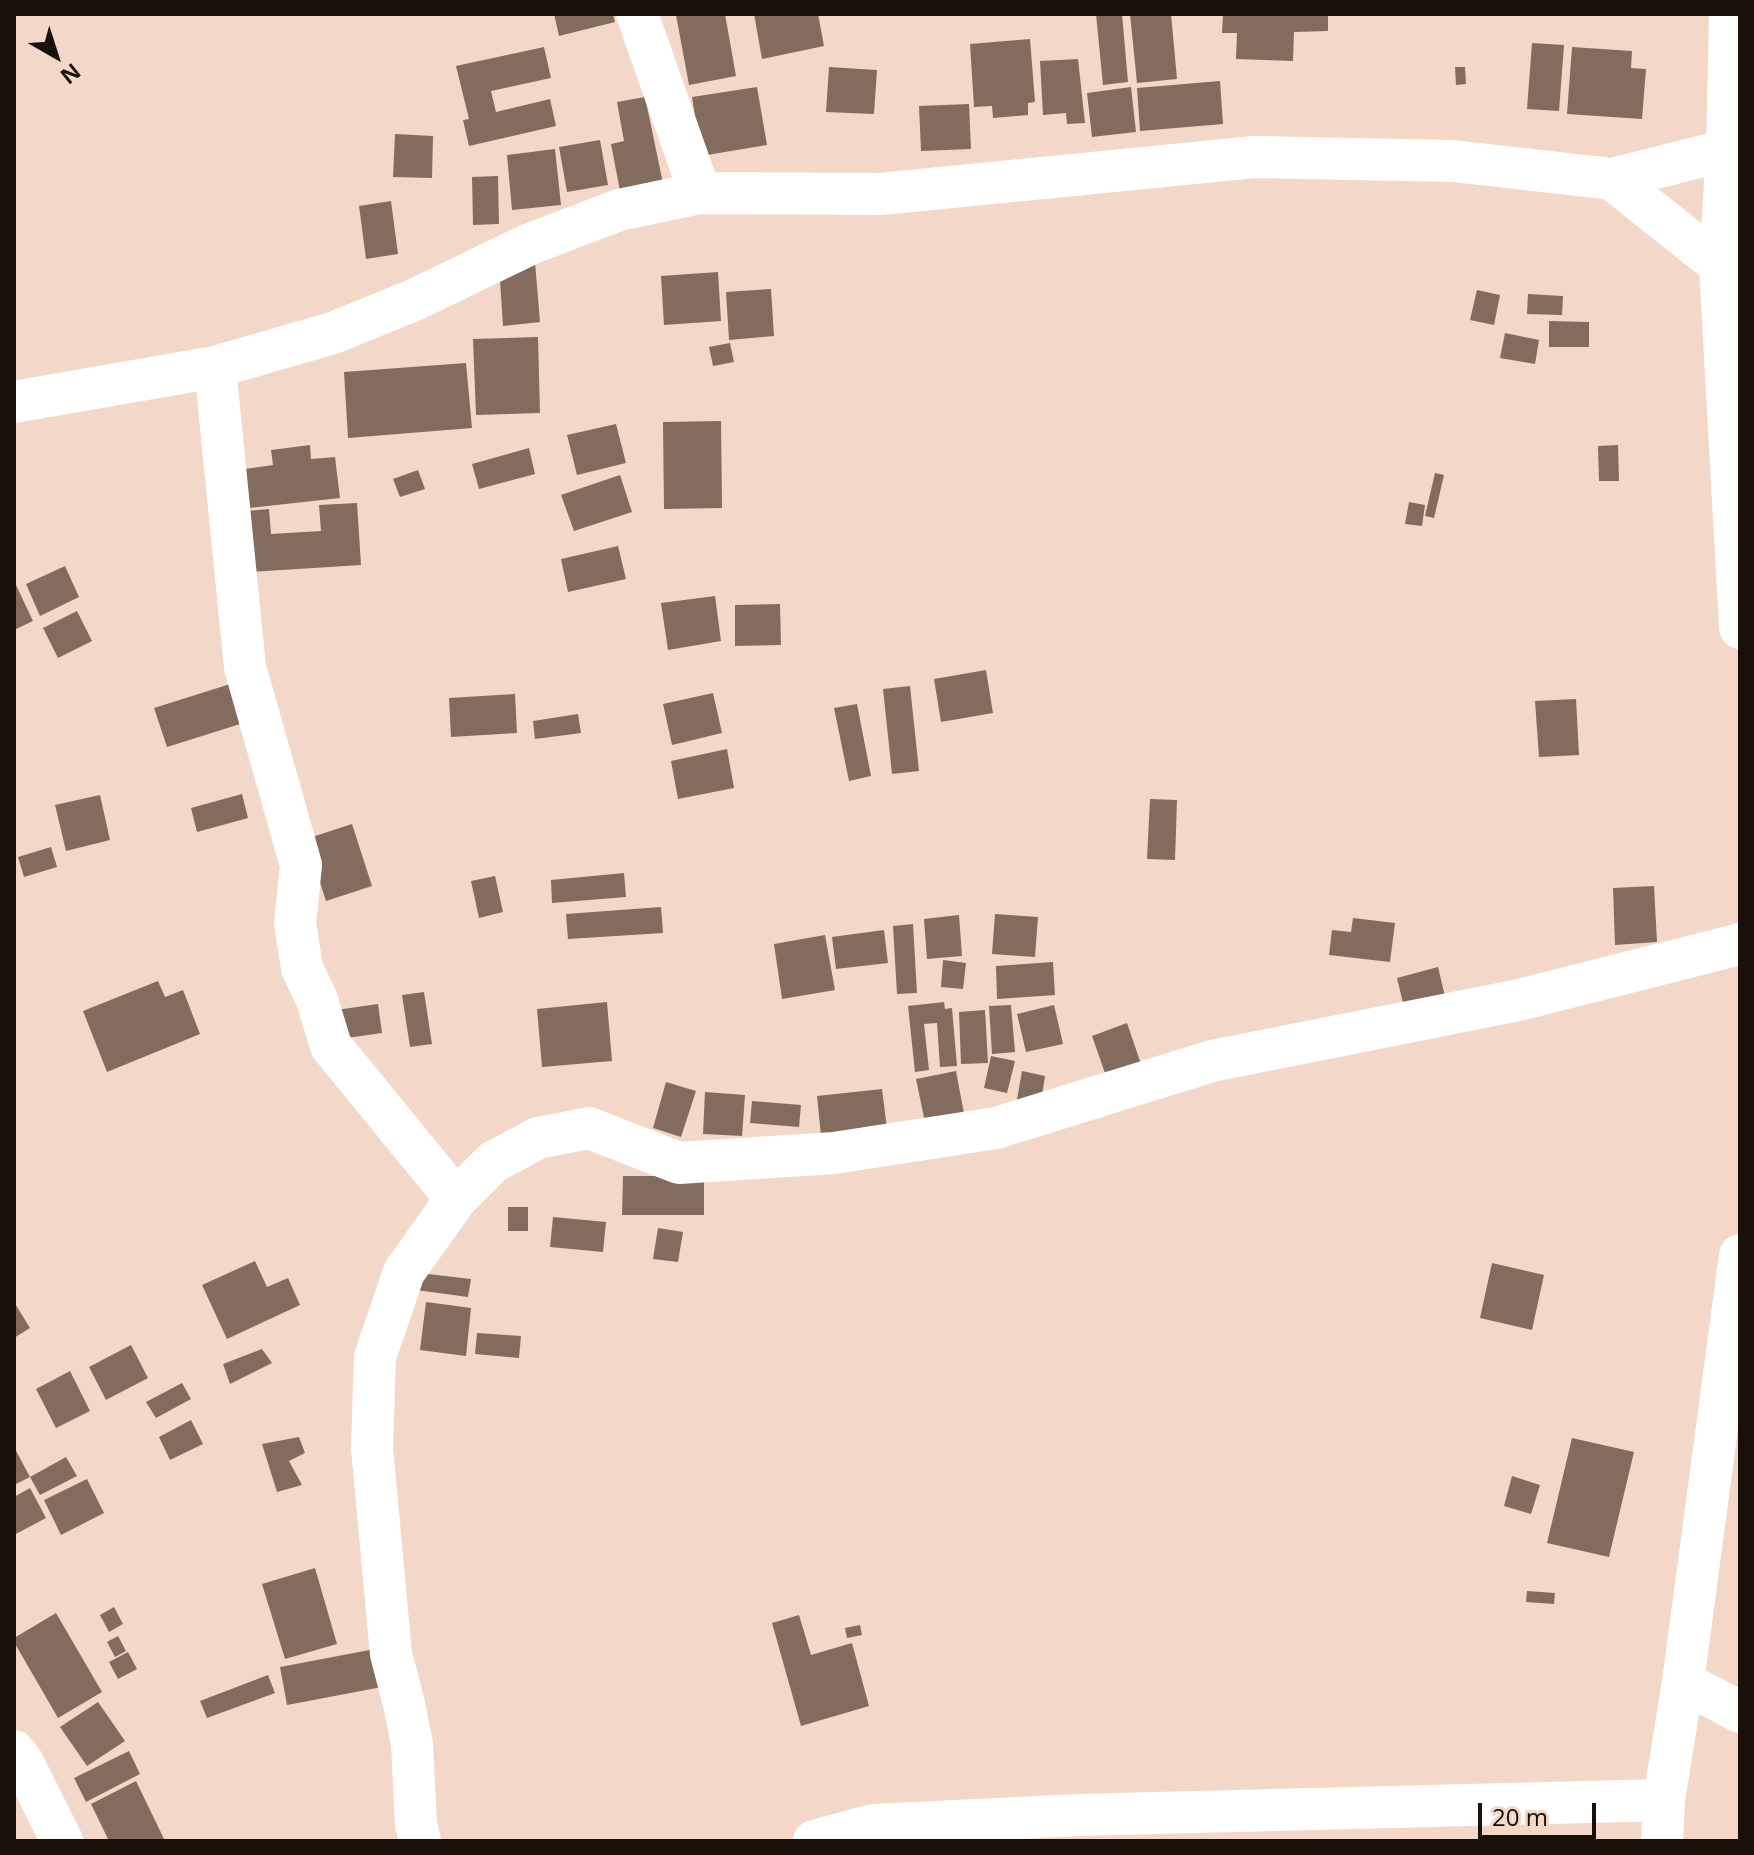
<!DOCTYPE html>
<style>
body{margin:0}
#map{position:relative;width:1754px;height:1855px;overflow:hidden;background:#f3d8c9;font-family:"Open Sans",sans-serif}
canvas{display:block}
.frame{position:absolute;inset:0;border:16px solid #19100a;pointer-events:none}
.north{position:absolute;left:16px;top:16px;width:80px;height:80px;-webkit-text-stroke:6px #f3d8c9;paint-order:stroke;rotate:141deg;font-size:22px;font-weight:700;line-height:32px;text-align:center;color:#19100a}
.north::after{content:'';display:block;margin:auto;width:28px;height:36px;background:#19100a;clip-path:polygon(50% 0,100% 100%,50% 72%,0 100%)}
.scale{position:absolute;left:1478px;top:1803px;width:118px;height:36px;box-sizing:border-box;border:4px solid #19100a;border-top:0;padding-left:10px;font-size:24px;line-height:28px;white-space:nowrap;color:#19100a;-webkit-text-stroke:6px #f3d8c9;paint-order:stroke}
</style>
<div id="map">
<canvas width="1754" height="1855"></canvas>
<div class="frame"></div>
<div class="north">N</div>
<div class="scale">20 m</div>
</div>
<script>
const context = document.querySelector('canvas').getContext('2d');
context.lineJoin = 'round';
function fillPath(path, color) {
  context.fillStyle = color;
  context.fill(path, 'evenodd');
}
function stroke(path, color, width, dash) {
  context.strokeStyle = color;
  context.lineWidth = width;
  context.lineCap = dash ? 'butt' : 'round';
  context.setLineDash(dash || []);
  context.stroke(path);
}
const building = new Path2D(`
 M554 14H613L615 22 559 36Z
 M682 14H725L736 76 689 85 676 15Z
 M754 14H818L824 46 762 59Z
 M1096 14H1122L1128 82 1103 85Z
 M1130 14H1171L1177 79 1137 83Z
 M1223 14H1328V31L1294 32 1293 61 1236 59 1237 33H1222Z
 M1030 39 1035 102 1028 103V115L993 118 992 106 974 107 970 44Z
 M1532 43 1564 45 1559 111 1527 109Z
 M544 47 551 78 491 91 496 112 550 99 556 126 469 146 463 120 469 119 456 66Z
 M1572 47 1632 51 1631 68 1646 69 1642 119 1567 114Z
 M1078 59 1085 123 1067 124 1066 113 1043 115 1040 61Z
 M829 67 877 70 874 114 826 112Z
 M1455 67H1465L1466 84 1456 85Z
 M1220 81 1223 124 1140 131 1137 88Z
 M757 87 767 145 701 156 692 97Z
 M1131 87 1136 132 1092 137 1087 93Z
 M645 97 664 188 620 191 611 144 624 141 617 102Z
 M969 104 971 149 921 151 919 106Z
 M395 134 433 136 432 178 393 177Z
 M600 140 608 185 567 192 559 147Z
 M555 149 561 205 512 210 507 155Z
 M498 176 499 224 473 225 472 177Z
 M391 201 398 254 366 259 359 206Z
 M535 262 540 322 503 326 499 265Z
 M718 272 721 321 664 325 661 276Z
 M771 289 774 336 729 340 726 292Z
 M1477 290 1500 295 1494 325 1470 320Z
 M1528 294 1563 296 1562 315 1527 314Z
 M1549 321 1589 322V347H1549Z
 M1505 333 1539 340 1535 364 1500 358Z
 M538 337 540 413 476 415 473 339Z
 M730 343 734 362 713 366 709 347Z
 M466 363 472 428 348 438 344 372Z
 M721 421 722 508 664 509 663 422Z
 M616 424 626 463 577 475 567 435Z
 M310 445 311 459 335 457 340 498 249 508 245 469 273 465 271 450Z
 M1618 445 1619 481H1599L1598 446Z
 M529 448 535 474 479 489 472 464Z
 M418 470 425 489 400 497 393 479Z
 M1435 473 1444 475 1434 518 1425 516Z
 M620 475 632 512 574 531 561 495Z
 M1409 502 1425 505 1422 526 1405 524Z
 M357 503 361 565 250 572 246 511 269 509 271 534 321 531 319 505Z
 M618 546 626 579 568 592 561 559Z
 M65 566 79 597 40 616 26 584Z
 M16 585 33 621 14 630V586Z
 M715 596 721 641 668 650 661 603Z
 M780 604 781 645 735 646V605Z
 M77 611 92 641 58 658 43 628Z
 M986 670 993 713 941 722 934 679Z
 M243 680 256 719 167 747 154 708Z
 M910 686 919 771 892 774 883 689Z
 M713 693 722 733 672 745 663 704Z
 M515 694 517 733 451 737 449 698Z
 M1576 699 1579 755 1539 757 1535 701Z
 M857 704 871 776 849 781 834 708Z
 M578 714 581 733 535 739 533 721Z
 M727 749 734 788 678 799 671 761Z
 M242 794 248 818 197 832 191 808Z
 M100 795 110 840 66 851 55 805Z
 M1150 799 1177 800 1175 860 1147 859Z
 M352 824 372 886 326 901 306 839Z
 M51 847 57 867 24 877 18 857Z
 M624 873 626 897 552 903 551 880Z
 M495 876 503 912 479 918 471 881Z
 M1654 886 1657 942 1615 945 1613 888Z
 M661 907 663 933 568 939 566 914Z
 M995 914 1038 917 1035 957 992 954Z
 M959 915 962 956 927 959 924 919Z
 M1353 918 1395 923 1390 962 1329 955 1332 930 1351 932Z
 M913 924 917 993 897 994 893 926Z
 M884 930 888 963 836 969 832 937Z
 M825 935 835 990 782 999 774 944Z
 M943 960 966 963 963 989 941 987Z
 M1053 962 1055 995 997 999 996 966Z
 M1438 967 1448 1009 1407 1020 1397 978Z
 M158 981 165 997 183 990 200 1034 107 1072 83 1011Z
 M424 992 432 1044 410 1047 402 995Z
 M607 1002 612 1061 542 1067 537 1009Z
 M944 1002 945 1009 952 1008 957 1066 940 1067 937 1023 924 1024 929 1070 915 1072 908 1006Z
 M378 1004 382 1033 340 1039 336 1010Z
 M1011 1005 1015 1052 992 1054 989 1006Z
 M1054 1005 1063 1044 1026 1052 1017 1014Z
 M985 1010 988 1063 961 1064 959 1012Z
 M1127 1023 1141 1064 1106 1076 1092 1036Z
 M991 1056 1015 1061 1007 1093 984 1088Z
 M956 1071 965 1119 926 1127 916 1079Z
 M1022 1071 1045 1076 1040 1109 1016 1105Z
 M666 1082 696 1091 681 1137 653 1128Z
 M882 1089 887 1129 821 1136 817 1096Z
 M705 1092 745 1095 742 1136 703 1134Z
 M752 1101 801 1105 799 1127 750 1123Z
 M623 1176H704V1215H622Z
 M508 1207H528V1231H508Z
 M553 1217 606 1222 603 1252 550 1247Z
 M658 1228 683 1232 678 1262 653 1259Z
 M255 1261 267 1287 288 1278 300 1305 227 1339 202 1285Z
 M1492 1263 1544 1275 1532 1330 1480 1318Z
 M419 1273 471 1279 468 1297 416 1290Z
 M14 1302 30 1328 14 1338Z
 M426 1302 471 1308 466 1356 420 1350Z
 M477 1333 521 1336 519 1358 475 1354Z
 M131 1345 148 1378 106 1400 89 1367Z
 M262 1349 272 1363 230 1384 223 1364Z
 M70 1371 90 1411 56 1428 36 1389Z
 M182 1383 191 1399 156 1418 146 1402Z
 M191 1420 203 1444 170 1460 159 1437Z
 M299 1437 305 1453 289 1461 302 1485 277 1492 262 1444Z
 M1572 1438 1634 1452 1609 1557 1547 1543Z
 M14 1447 30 1477 14 1485Z
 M66 1457 77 1476 40 1495 30 1477Z
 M1512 1476 1540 1485 1531 1514 1504 1506Z
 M87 1479 104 1513 61 1535 44 1500Z
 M30 1488 46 1518 14 1535V1497Z
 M315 1568 337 1644 285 1659 262 1584Z
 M1527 1591 1555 1593 1554 1604 1526 1602Z
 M114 1607 123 1624 109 1632 100 1615Z
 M56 1613 102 1692 58 1718 14 1642V1638Z
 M799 1615 811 1655 852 1643 869 1706 801 1726 772 1623Z
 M860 1625 862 1635 847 1638 845 1628Z
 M118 1636 126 1651 115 1657 107 1642Z
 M375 1649 382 1687 287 1705 280 1667Z
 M128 1652 137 1669 118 1679 109 1662Z
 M268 1675 275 1693 207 1718 200 1701Z
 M98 1702 125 1741 87 1766 60 1727Z
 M129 1751 140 1774 86 1802 74 1778Z
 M136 1781 165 1841H109L91 1804Z`);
const minor = new Path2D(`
 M637 14 700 193
 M1730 14 1727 150 1720 265 1740 628
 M1612 179 1720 265
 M215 367 245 667 301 865 295 923 302 968 317 1000 331 1046 456 1199
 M14 402 215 367 333 333 414 300 530 244 619 210 700 193 880 194 1255 157 1453 161 1612 179 1727 150
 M1683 1682 1740 1712
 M14 1751 22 1761 62 1841
 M420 1841 416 1824 412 1744 404 1704 391 1654 372 1448 375 1357 404 1272 456 1199 493 1162 538 1138 589 1128 679 1163 834 1153 996 1128 1212 1061 1519 1000 1740 944
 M814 1841 873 1825 1079 1815 1664 1800
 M1662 1841 1664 1800 1683 1682 1740 1255`);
fillPath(building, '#836b5e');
stroke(minor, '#fff', 42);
</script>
